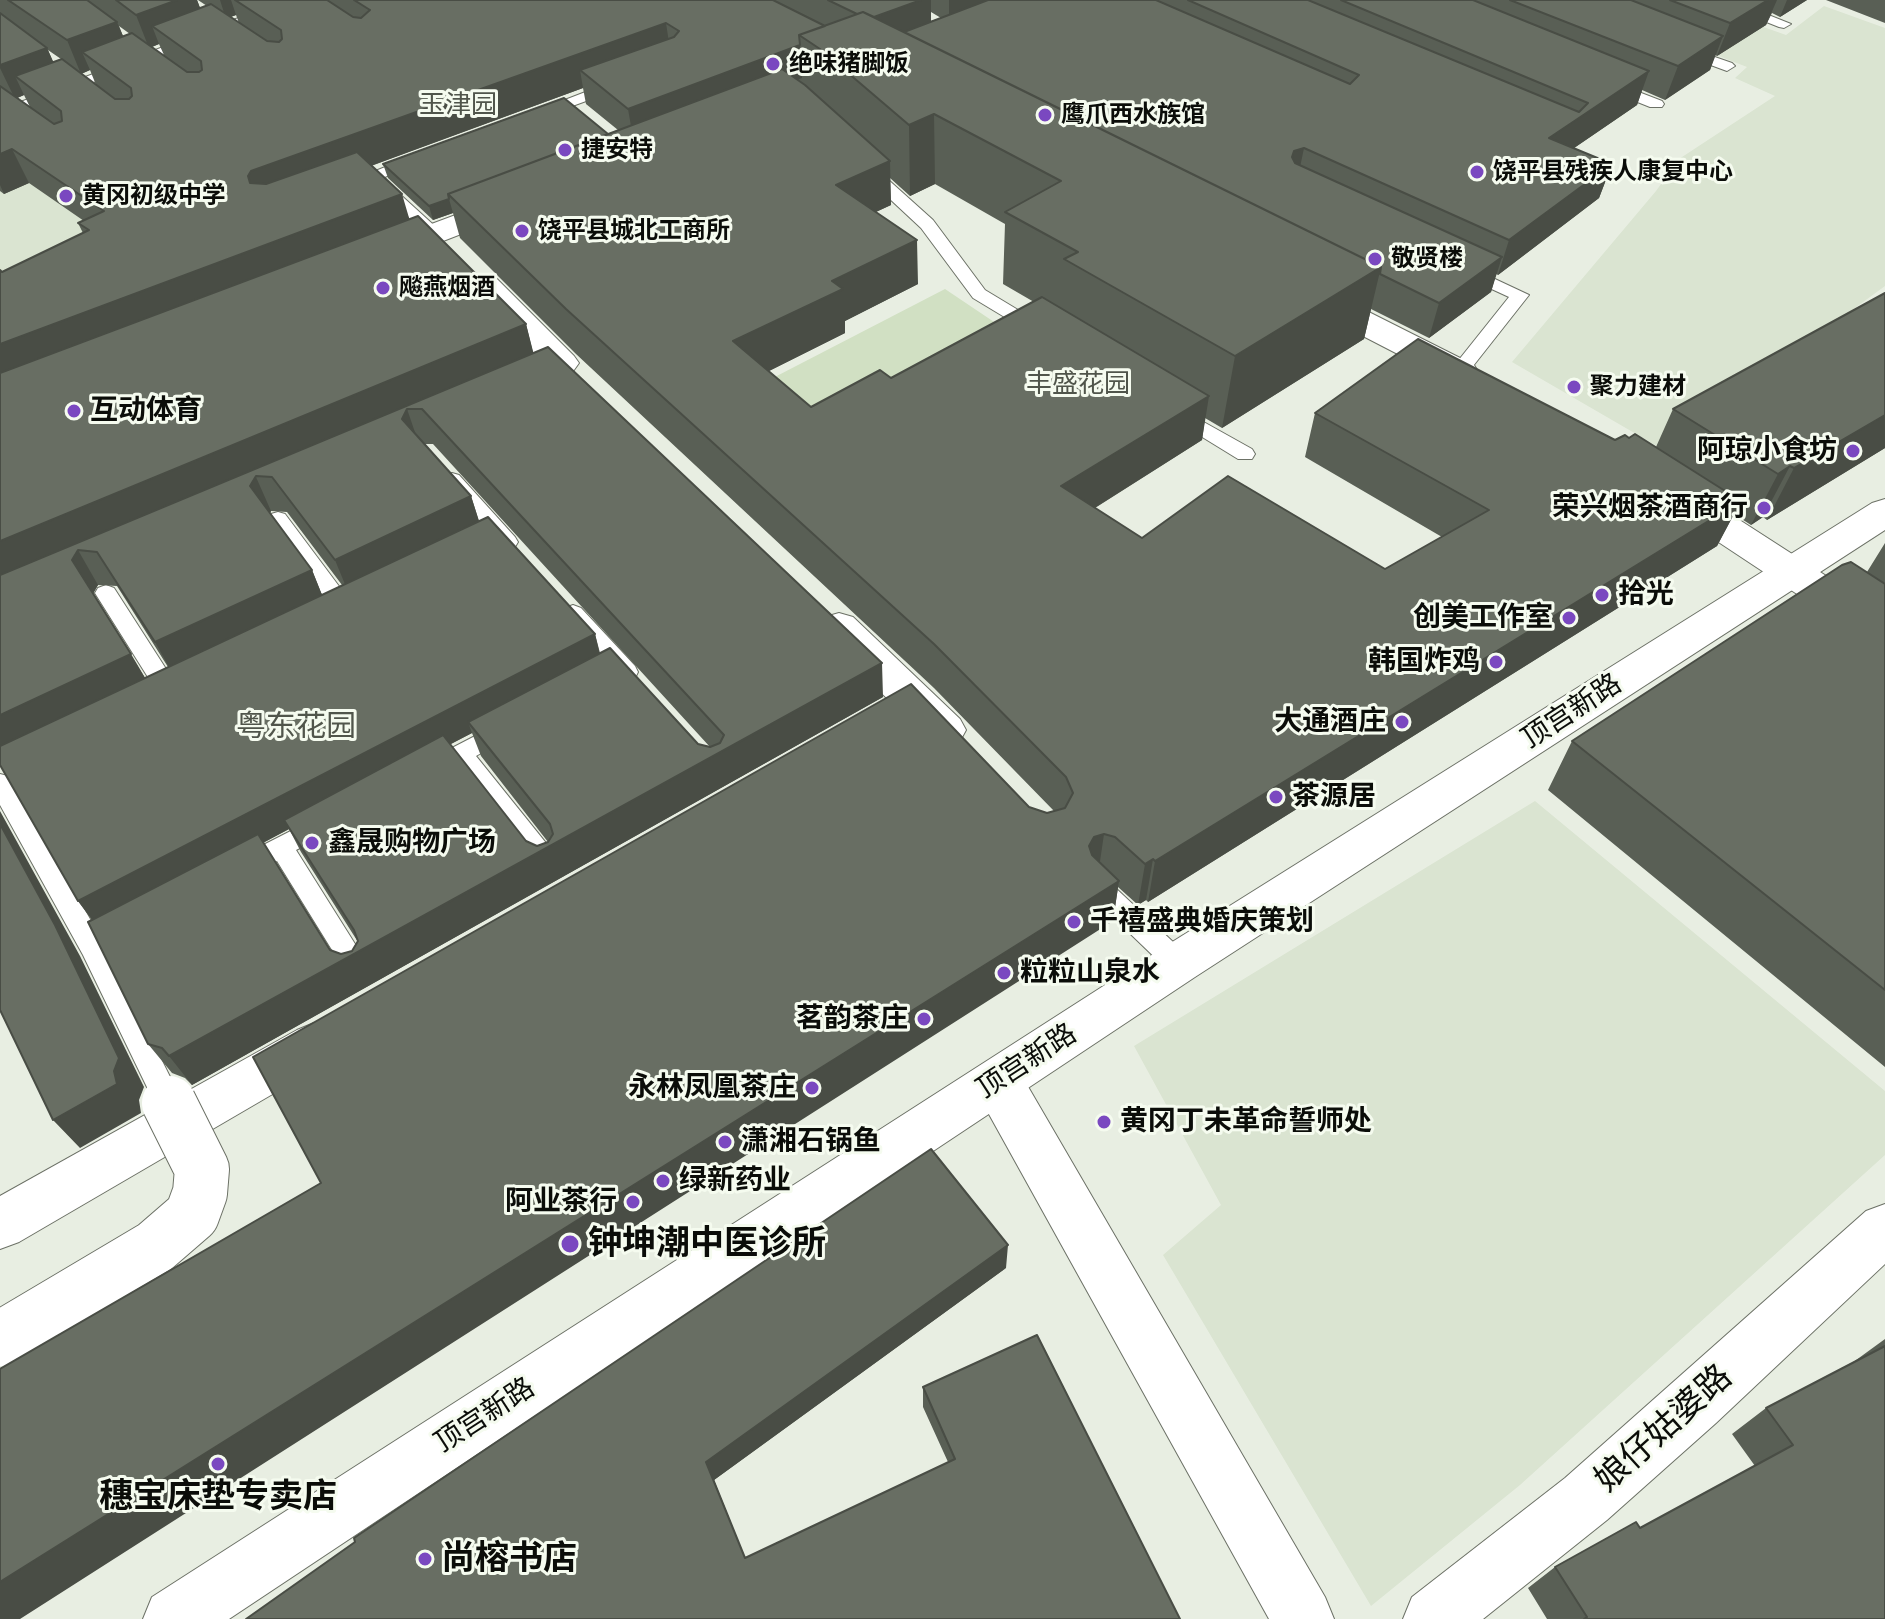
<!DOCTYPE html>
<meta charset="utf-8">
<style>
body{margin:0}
canvas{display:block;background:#e8eee2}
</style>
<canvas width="1885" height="1619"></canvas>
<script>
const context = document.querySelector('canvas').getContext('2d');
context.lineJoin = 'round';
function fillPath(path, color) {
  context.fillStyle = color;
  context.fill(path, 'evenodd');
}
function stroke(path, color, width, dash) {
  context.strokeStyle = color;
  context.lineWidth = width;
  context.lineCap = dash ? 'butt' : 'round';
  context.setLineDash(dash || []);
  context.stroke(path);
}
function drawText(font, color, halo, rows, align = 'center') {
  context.font = font + ' Manrope,"Noto Sans SC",sans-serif';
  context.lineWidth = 6;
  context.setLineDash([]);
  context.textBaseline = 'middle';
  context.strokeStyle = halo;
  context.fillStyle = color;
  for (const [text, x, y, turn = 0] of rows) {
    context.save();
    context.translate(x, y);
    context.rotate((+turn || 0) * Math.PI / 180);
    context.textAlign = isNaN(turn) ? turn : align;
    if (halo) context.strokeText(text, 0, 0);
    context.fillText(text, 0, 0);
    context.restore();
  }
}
const built = new Path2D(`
 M1824 6 1885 28V286L1662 449 1512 362 1656 191 1679 159 1775 96 1735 78 1747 67 1683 42 1724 13 1786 35Z
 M0 104 192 237 0 304Z
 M1535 801 1885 1091V1155L1520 1485 1371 1606 1163 1255 1221 1205 1134 1046Z`);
const green = new Path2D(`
 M945 289 1012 334 835 430 769 380Z`);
const service = new Path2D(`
 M285 0H305L19 111H7L5 108Z
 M1711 0H1731L1791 24 1784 28 1779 27Z
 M1683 46 1732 63 1735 66 1727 71 1678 53V47Z
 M614 81 619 83V89L545 116H533L531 113Z
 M1610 81 1662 101 1664 104 1662 107H1650L1605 89 1602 86Z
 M415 155 423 160 421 163 382 178 438 229 441 233 438 237H426L363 176Z
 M868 165 874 167 933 220 985 290 1043 325 1046 329 1043 333H1031L973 298 921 228 862 173 860 170Z
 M1465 265 1529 295 1466 375 1459 377 1450 371 1509 297 1459 274 1456 270Z
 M1175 406 1252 449 1255 454 1252 459H1238L1168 416 1165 412 1168 408Z
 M452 473 459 475 515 537 518 542 515 547H501L445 485 442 480 445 475Z
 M278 512 285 514 353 605 356 610 353 615H337L271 524 268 519 271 514Z
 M106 585 114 588 177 686 180 692 177 698 169 700 161 698 95 593 98 588Z
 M573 605 581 608 635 666 638 672 635 678 627 680 619 678 565 618 562 613 565 608Z
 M504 721 512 724 516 730 512 736 476 756 558 858 561 865 558 872 549 875 540 872 458 766 431 778 423 775 419 769 423 763Z
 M0 774 8 776 102 940 183 1103 179 1112 169 1115 159 1112 83 955 0 805Z
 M324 814 333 817 336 824 333 831 296 850 372 971 368 979 359 982 350 979 277 861 243 877 234 874 231 867 234 860Z
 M1099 878 1108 881 1187 955 1191 963 1187 971 1178 974 1169 971 1090 895 1087 888 1090 881Z`);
const minor = new Path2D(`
 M485 276 497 279 574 356 579 363 574 370 562 374 550 370 473 293 469 286 473 279Z
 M839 613 853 617 960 719 966 730 960 741 945 746 930 741 825 637 819 627 825 617Z
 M314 1023 331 1030 339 1045 331 1060 19 1242 0 1249V1196L297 1030Z
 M1885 1204V1264L1716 1423 1607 1520 1483 1619H1403L1412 1597 1565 1478 1866 1211Z`);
const tertiary = new Path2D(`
 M512 194 523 196 527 203 523 210 389 262 378 265 367 262 362 255 367 248Z
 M1313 287 1325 290 1474 365 1479 373 1474 381 1462 384 1450 381 1301 304 1297 297 1301 290Z
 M1677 485 1690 488 1885 614V647L1871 643 1664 506 1658 497 1664 488Z
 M998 1060 1016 1066 1325 1597 1334 1619H1269L980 1098 973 1082 980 1066Z`);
const secondary = new Path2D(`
 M1885 499V530L1195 977 229 1619H143L152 1597 1161 949 1872 503Z`);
const minorBridge = new Path2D(`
 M0 1339 155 1247 192 1215 200 1193 202 1169 169 1103`);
const wall = new Path2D(`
 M0 0H197L200 8 207 6 198 0H1807L1780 17 1772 13 1766 25 1717 56 1715 55 1710 70 1665 100 1642 90 1637 105 1574 148 1612 164 1599 198 1498 275 1496 274 1491 292 1429 338 1371 309 1364 339 1222 428 1205 418 1202 440 1095 508 1142 538 1385 569 1442 537 1305 457 1315 413 1615 440 1629 438 1656 447 1673 409 1885 448 1767 520 1763 517 1751 525 1734 514 1717 546 1148 902 1146 900 1138 905 1118 887 1113 921 1029 807 1047 813 1054 811 934 688 576 354 460 238 453 213 433 220 388 178 383 164 608 134 618 130 586 104 583 88 371 166 410 219 526 324 533 353 883 697 192 1085 185 1078 172 1073 148 1044 92 920 78 901 2 272 83 233 78 223 84 221 29 183 4 194 0 191ZM931 12 941 18 931 21ZM236 15 239 23 230 17ZM119 26 130 34 123 36ZM159 44 164 55 152 47ZM48 50 61 59 53 62ZM90 70 96 85 81 74ZM24 95 30 107 17 98ZM890 178 910 196 935 184 1005 224 1003 284 1034 302 891 378 811 407 769 371 845 333V321L918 284 876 212 891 205ZM425 444H433L710 747 698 744 600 653 595 634 479 521 471 496ZM271 511 287 512 342 585 322 595 312 570 270 513ZM98 585 117 586 168 667 145 678 93 594ZM472 733 481 756 548 842 537 846 526 841 450 744ZM289 829 301 852 358 942 352 951 341 954 330 950 263 843Z
 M1826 0H1885V23Z
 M1885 543V1067L1548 790 1572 741 1867 572Z
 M1006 1268 714 1480 745 1558 948 1462 923 1407V1387L1180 1619H246Z
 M1885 1339V1619H1547L1528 1588 1555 1567 1640 1528 1755 1466 1732 1434 1766 1408 1852 1363Z`);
const shadedWall = new Path2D(`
 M177 0H197L207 26H152L159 44 149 48 136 15Z
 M220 0H231L236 15 226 19Z
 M921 0H931V29L906 38 868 20Z
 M949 0H1007L949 22Z
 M1768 0H1777L1766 25 1717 56 1730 23Z
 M1787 0H1807L1780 17Z
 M117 22 131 55 82 52 90 70 81 74 67 40Z
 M666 23 671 56 580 70 583 88 264 205 262 217 248 176 251 171Z
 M1723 36 1710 70 1665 100 1678 66Z
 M800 45 802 78 634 143 628 109Z
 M47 48 62 81 15 76 24 95 15 99 0 68V65Z
 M1649 71 1637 105 1539 172 1549 138Z
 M934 114 935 184 910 196 909 125Z
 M1304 148 1297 182 1292 157 1294 151Z
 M12 149 29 183 4 194 0 185V154Z
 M890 161 891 205 838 229 836 185Z
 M1612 164 1599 198 1498 275 1509 240Z
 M402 194 412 228 0 387V344Z
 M449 199 453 213 433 220 429 206Z
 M917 240 918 284 845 321V333L739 386 733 341 832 281Z
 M1502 257 1491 292 1429 338 1439 303Z
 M1381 267 1364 339 1222 428 1235 356Z
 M526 324 535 359 407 409 419 444 256 477 271 511 265 521 78 550 98 585 92 595 0 585V541Z
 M1209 396 1202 440 1058 531 1061 486Z
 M1885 415V448L1767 520 1794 468Z
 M1790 466 1763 517 1751 525 1778 474Z
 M471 496 482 531 349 594 335 560Z
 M1741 501 1717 546 1148 902 1155 861Z
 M312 570 326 605 174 676 155 642Z
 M595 634 602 664 468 722 472 733 290 829 284 820 289 829 99 929 78 901Z
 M131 654 151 688 0 761V715Z
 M882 663 883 697 192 1085 169 1056Z
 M0 811 80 956 144 1087 139 1100 141 1113 80 1148 53 1120 0 824Z
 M1104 834 1098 875 1089 846 1094 837Z
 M1153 859 1146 900 1138 905 1145 864Z
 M1119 881 1113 921 20 1619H0V1582Z
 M1008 1245 1006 1268 714 1480 706 1462Z`);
const building = new Path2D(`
 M8 0H87L117 22 67 40Z
 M116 0H177L136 15Z
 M235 0H327L353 17 361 18 370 10 354 0H773L825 26 799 35 800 45 628 109 580 70 674 37 679 31 666 23 251 171 248 176 250 183 266 184 357 152 402 194 0 344V270L2 272 89 230 78 223 104 211 12 149 0 154V86L54 124 62 121 61 111 15 76 62 59 115 99H129L132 96 131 88 82 52 132 33 187 72H199L202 70 201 61 152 26 211 4 267 41 279 42 282 39 281 30Z
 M828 0H921L874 17 863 12 857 14Z
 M988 0H1156L1350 84 1359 75 1188 0H1308L1579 112 1588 103 1341 0H1473L1649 71 1549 138 1612 164 1509 240 1304 148 1294 151 1292 157 1295 163 1502 257 1439 303 1380 274 1381 267 904 32Z
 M1510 0H1631L1723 36 1678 66Z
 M1670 0H1768L1730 23Z
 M863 12 1381 267 1235 356 1064 259 1078 252 1005 212 1061 181 934 114 909 125 820 49 799 35Z
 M0 13 47 48 0 65Z
 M782 69 805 85 890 161 836 185 917 240 832 281 843 289 733 341 811 407 880 370 891 378 1042 297 1209 396 1061 486 1142 538 1228 476 1385 569 1489 510 1315 413 1418 339 1615 440 1625 435 1629 438 1635 434 1741 501 1155 861 1153 859 1145 864 1115 837 1104 834 1094 837 1089 846 1092 855 1119 881 0 1582V1369L321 1183 253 1057 911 684 1029 807 1047 813 1065 808 1073 793 1066 777 934 644 566 309 448 194Z
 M564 98 608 134 448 194 449 199 429 206 383 164Z
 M418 216 526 324 0 541V373Z
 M1885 293V415L1794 468 1790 466 1778 474 1673 409Z
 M548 347 882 663 169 1056 162 1048 148 1044 88 922 258 834 330 950 341 954 352 951 358 941 354 930 284 820 443 735 526 841 537 846 548 842 553 834 550 824 468 722 610 648 698 744 710 747 720 743 724 735 422 409H407L402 419 471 496 335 560 272 477 256 476 250 486 312 570 155 642 97 552 78 550 72 560 131 654 0 715V575Z
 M488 517 595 634 78 901 0 765V746Z
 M1851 562 1885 584V990L1572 741 1842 565Z
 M0 824 55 925 119 1058 114 1071 117 1084 53 1120 0 1010Z
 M931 1149 1008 1245 706 1462 745 1558 955 1459 923 1387 1037 1335 1180 1619H246L355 1542 354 1538Z
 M1885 1346V1619H1584L1587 1617 1555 1567 1636 1522 1640 1528 1793 1445 1766 1408Z`);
const markers = [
 [773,64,8,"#7a48c0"],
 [1045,115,8,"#7a48c0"],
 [565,150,8,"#7a48c0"],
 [1477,172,8,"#7a48c0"],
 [66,196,8,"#7a48c0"],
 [522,231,8,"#7a48c0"],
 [1375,259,8,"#7a48c0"],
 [383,288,8,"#7a48c0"],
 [1574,387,8,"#7a48c0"],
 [74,411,8,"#7a48c0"],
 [1853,451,8,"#7a48c0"],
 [1764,508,8,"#7a48c0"],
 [1602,595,8,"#7a48c0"],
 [1569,618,8,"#7a48c0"],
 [1496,662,8,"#7a48c0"],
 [1402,722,8,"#7a48c0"],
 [1276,797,8,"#7a48c0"],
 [312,843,8,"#7a48c0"],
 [1074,922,8,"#7a48c0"],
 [1004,973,8,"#7a48c0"],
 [924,1019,8,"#7a48c0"],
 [812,1088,8,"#7a48c0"],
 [1104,1122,8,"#7a48c0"],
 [725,1142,8,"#7a48c0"],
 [663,1181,8,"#7a48c0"],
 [633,1202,8,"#7a48c0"],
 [570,1244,10,"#7a48c0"],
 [218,1464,8,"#7a48c0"],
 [425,1559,8,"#7a48c0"]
];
const farPoinames = [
 ["绝味猪脚饭",789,64],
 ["鹰爪西水族馆",1061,115],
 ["捷安特",581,150],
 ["饶平县残疾人康复中心",1493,172],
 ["黄冈初级中学",82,196],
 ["饶平县城北工商所",538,231],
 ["敬贤楼",1391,259],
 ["飚燕烟酒",399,288],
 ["聚力建材",1590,387]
];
const farNeighbourhoodnames = [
 ["玉津园",458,106],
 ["丰盛花园",1078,385]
];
const poiNames = [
 ["互动体育",90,411],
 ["阿琼小食坊",1837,451,"right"],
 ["荣兴烟茶酒商行",1748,508,"right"],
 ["拾光",1618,595],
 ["创美工作室",1553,618,"right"],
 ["韩国炸鸡",1480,662,"right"],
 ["大通酒庄",1386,722,"right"],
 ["茶源居",1292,797],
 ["鑫晟购物广场",328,843],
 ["千禧盛典婚庆策划",1090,922],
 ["粒粒山泉水",1020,973],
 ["茗韵茶庄",908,1019,"right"],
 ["永林凤凰茶庄",796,1088,"right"],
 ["黄冈丁未革命誓师处",1120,1122],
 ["潇湘石锅鱼",741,1142],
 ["绿新药业",679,1181],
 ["阿业茶行",617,1202,"right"]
];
const streetNames = [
 ["顶宫新路",1572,712,-33],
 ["顶宫新路",1027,1062,-33],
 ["顶宫新路",485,1416,-33]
];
const neighbourhoodNames = [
 ["粤东花园",296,728]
];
const nearPoinames = [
 ["钟坤潮中医诊所",588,1244],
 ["穗宝床垫专卖店",218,1497,"center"],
 ["尚榕书店",441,1559]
];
const nearStreetnames = [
 ["娘仔姑婆路",1664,1429,-42]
];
fillPath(built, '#dae4d1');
fillPath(green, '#d1e0c3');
stroke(service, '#6c7166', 2);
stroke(minor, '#6c7166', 2);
stroke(tertiary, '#6c7166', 2);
stroke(secondary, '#6c7166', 2);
fillPath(service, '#fff');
fillPath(minor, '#fff');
fillPath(tertiary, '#fff');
fillPath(secondary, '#fff');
stroke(minorBridge, '#6c7166', 56, []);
stroke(minorBridge, '#fff', 54);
fillPath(wall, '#595f55');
fillPath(shadedWall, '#494d45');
fillPath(building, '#686e63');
stroke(building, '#494d45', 2);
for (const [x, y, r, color] of markers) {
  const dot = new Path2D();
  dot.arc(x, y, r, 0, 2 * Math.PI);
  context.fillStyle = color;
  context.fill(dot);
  stroke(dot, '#f5fbef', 3);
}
drawText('bold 24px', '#0b0d09', '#f5fbef', farPoinames, 'left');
drawText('26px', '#50554b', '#f5fbef', farNeighbourhoodnames);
drawText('bold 28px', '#0b0d09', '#f5fbef', poiNames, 'left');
drawText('28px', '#0b0d09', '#f5fbef', streetNames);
drawText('30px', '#50554b', '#f5fbef', neighbourhoodNames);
drawText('bold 34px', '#0b0d09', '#f5fbef', nearPoinames, 'left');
drawText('34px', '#0b0d09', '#f5fbef', nearStreetnames);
</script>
